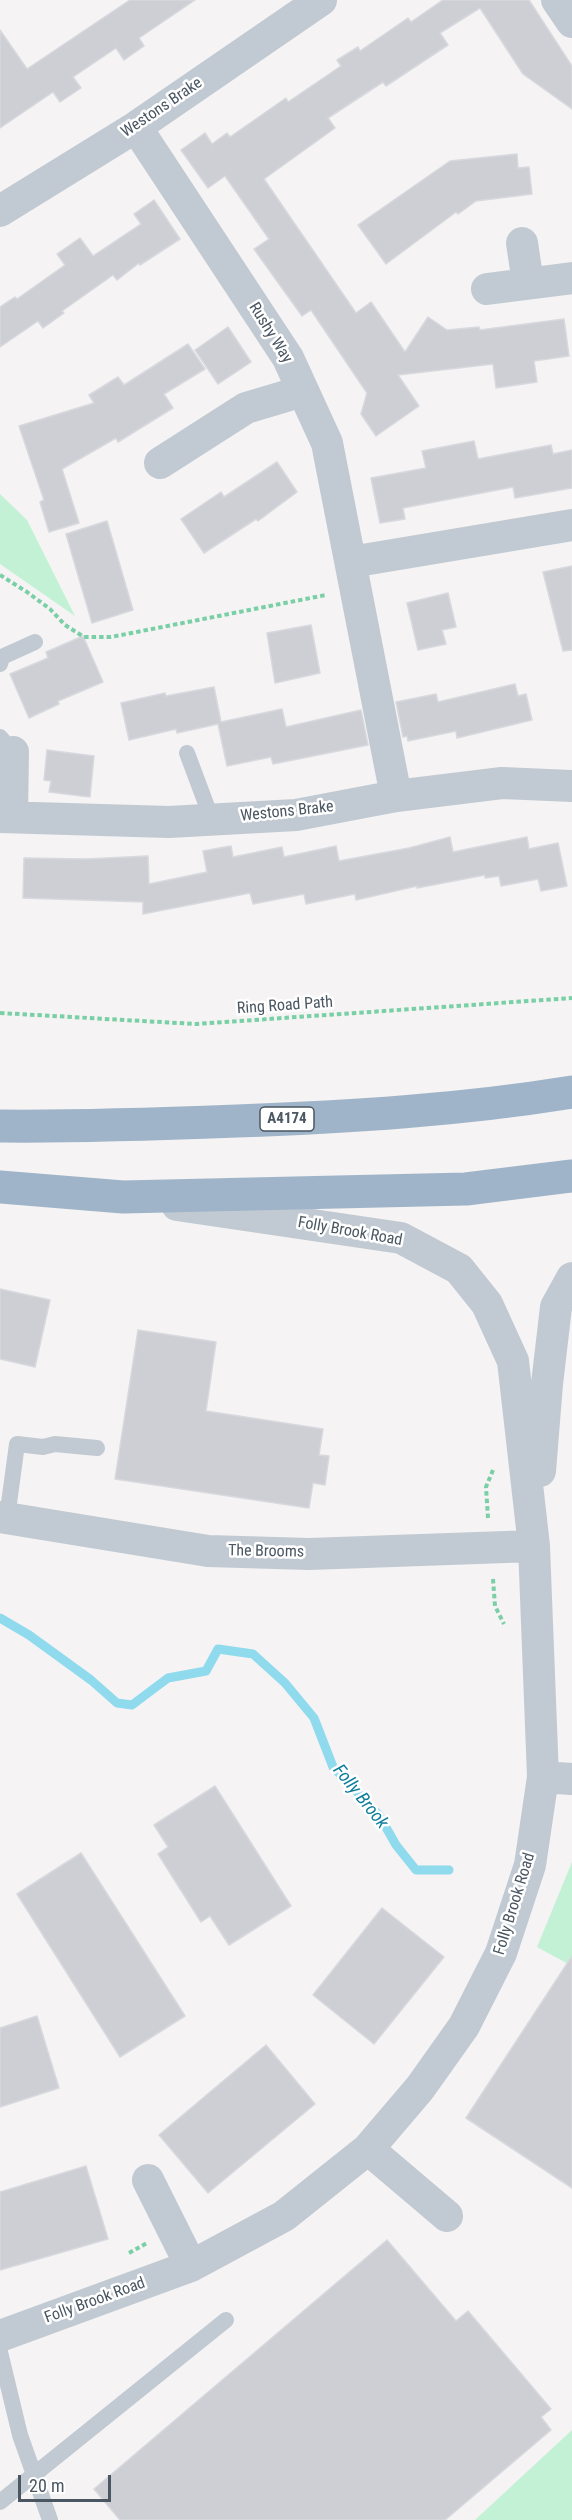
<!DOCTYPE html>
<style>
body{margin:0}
#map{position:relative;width:572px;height:2520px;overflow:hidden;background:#f5f3f3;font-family:"Roboto Condensed",sans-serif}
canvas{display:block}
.scale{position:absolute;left:18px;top:2475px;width:93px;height:27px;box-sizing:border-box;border:3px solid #4a5661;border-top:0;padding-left:8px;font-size:18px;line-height:21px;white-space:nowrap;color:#4a5661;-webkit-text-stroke:4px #fff;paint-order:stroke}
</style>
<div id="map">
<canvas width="572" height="2520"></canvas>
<div class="scale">20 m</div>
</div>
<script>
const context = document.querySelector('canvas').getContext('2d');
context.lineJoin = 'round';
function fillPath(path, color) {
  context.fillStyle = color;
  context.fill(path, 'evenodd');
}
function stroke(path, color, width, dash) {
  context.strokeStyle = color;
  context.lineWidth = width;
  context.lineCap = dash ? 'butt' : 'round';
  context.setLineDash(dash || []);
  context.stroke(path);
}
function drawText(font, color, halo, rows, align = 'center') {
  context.font = font + ' "Roboto Condensed",sans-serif';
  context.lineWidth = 5;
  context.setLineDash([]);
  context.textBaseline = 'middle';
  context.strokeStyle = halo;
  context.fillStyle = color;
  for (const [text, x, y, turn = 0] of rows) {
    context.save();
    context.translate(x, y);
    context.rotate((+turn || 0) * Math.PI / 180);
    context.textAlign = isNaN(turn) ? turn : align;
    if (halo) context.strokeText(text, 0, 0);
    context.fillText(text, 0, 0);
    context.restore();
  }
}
const green = new Path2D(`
 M0 494 27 520 75 616 0 564Z
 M572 1862V1966L537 1947Z
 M572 2430V2520H475Z`);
const stream = new Path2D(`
 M0 1618 29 1635 91 1680 117 1703 132 1705 168 1678 206 1671 218 1649 253 1654 285 1683 314 1718 333 1767 379 1815 396 1845 416 1870H449`);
const building = new Path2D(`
 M130 0H195L139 38 144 46 124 60 116 48 73 77 81 88 60 102 53 92 0 128V30L27 69Z
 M443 0H529L572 66V109L523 74 480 8 440 33 448 45 386 86 383 82 328 118 335 128 264 179 356 313 371 302 405 352 428 317 447 330 479 327 480 330 564 319 569 356 534 361 537 382 496 388 493 364 398 375 419 406 376 436 361 414 367 393 311 310 302 316 254 249 269 239 225 176 208 188 181 150 205 133 212 144 227 133 230 137 286 98 288 102 341 66 337 60 358 47 360 51 408 18 411 22Z
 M517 154 518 168 529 167 532 194 476 201 458 214 456 212 386 264 358 225 450 161Z
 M154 200 180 239 140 265 139 263 117 280 113 275 62 311 64 313 43 328 38 321 0 347V307L15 297 17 299 65 265 57 254 80 238 93 256 141 224 134 214Z
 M228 327 251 362 218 384 195 350Z
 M188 344 205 369 164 394 173 408 118 442 116 438 62 469 79 523 49 532 40 502 44 500 19 426 94 403 89 395 118 377 124 385Z
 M474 441 478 459 551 445 553 454 572 450V488L515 498 513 487 403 508 405 519 380 523 371 478 426 468 422 451Z
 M277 462 297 492 258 521 256 519 204 553 181 519 221 492 224 497Z
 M107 521 133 610 92 623 66 534Z
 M572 566V650L563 651 543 572Z
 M448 593 456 627 442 630 446 644 418 650 407 603Z
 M311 625 320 673 275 683 267 633Z
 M83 636 103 682 58 701 59 704 29 718 10 674 48 658 46 652Z
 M515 684 518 696 526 694 532 720 457 738 456 731 408 741 407 736 403 737 396 702 436 694 438 702Z
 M214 687 221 722 282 709 286 727 361 710 368 745 273 764 271 757 227 766 218 724 177 733 176 729 129 740 121 703 165 693 166 696Z
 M47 750 94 756 90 797 49 792 51 781 44 780Z
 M450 837 453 852 527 837 529 849 558 843 567 886 541 891 538 879 501 886 499 876 485 878V875L417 888V886L356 900 355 894 306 904 304 894 253 904 250 893 143 914V902L23 898 24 858 86 859 148 856 149 884 207 872 203 851 231 846 233 857 282 847 284 857 336 846 339 861 409 848Z
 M0 1289 50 1300 35 1367 0 1359Z
 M138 1330 216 1342 206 1411 323 1429 319 1455 329 1456 325 1485 313 1483 309 1508 115 1479Z
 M215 1786 291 1906 229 1945 210 1916 201 1922 158 1854 168 1847 154 1825Z
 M81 1853 185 2016 120 2057 17 1894Z
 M382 1908 444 1957 374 2044 313 1995Z
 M572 1956V2188L466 2118Z
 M37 2016 59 2088 0 2107V2028Z
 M266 2045 315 2104 208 2193 159 2135Z
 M86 2166 108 2239 0 2270V2192Z
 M387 2240 456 2321 468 2311 551 2409 541 2417 551 2430 445 2520H120L94 2489Z`);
const path = new Path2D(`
 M0 575 27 592 50 609 65 625 84 637H111L326 595
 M0 1013 196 1024 572 998
 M488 1518 486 1487 493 1470
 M493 1579 495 1606 504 1624
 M129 2253 147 2243`);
const service = new Path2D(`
 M0 664 2 657 35 642
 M0 737 13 752
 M187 753 212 820
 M7 1518 17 1444 43 1447 55 1444 97 1448
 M0 2352 20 2435 50 2520
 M0 2502 226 2320`);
const minor = new Path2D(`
 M557 0 572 22
 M136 127 288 358 327 443 396 796
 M0 211 136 127 321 0
 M522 243 528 283
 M487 289 572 278
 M160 463 246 408 303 391
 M351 562 572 525
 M0 817 169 822 296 815 396 796 502 783 572 786
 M12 817 13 752
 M540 1471 547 1384 556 1307 572 1278
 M0 1517 208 1551 309 1554 534 1546
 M543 1777 572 1779
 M368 2149 447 2216
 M148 2180 191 2266
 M0 2336 191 2266 284 2216 368 2149 420 2088 464 2026 501 1953 530 1865 543 1777 534 1546 513 1361 487 1304 459 1269 401 1238 177 1205`);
const trunk = new Path2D(`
 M0 1126C79 1127 158 1124 237 1121 349 1117 461 1110 572 1092
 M0 1187 123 1197 466 1189 572 1176`);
const shields = [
 [287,1119,54]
];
const shieldNames = [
 ["A4174",287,1119]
];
const streetNames = [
 ["Westons Brake",162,108,-34],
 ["Rushy Way",270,333,58],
 ["Westons Brake",287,812,-6],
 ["Ring Road Path",285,1006,-4],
 ["Folly Brook Road",350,1232,10],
 ["The Brooms",266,1552,1],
 ["Folly Brook Road",515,1904,-73],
 ["Folly Brook Road",95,2301,-20]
];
const waterNames = [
 ["Folly Brook",360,1797,51]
];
fillPath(green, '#c3f1d5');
stroke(stream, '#90daee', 9);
fillPath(building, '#cdcfd5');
stroke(building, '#d7d9de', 1.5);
stroke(path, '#7ad0a6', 4, [4.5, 3]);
stroke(service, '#c1cad2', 16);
stroke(minor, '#c1cad2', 32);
stroke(trunk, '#9fb4c9', 33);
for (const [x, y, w] of shields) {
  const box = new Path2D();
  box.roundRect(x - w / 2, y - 12, w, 24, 4.5);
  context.fillStyle = '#fff';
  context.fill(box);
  stroke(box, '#4a5661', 1.5);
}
drawText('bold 15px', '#4a5661', null, shieldNames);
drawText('16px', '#4a5661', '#fff', streetNames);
drawText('italic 18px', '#0c7c9b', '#fff', waterNames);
</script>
